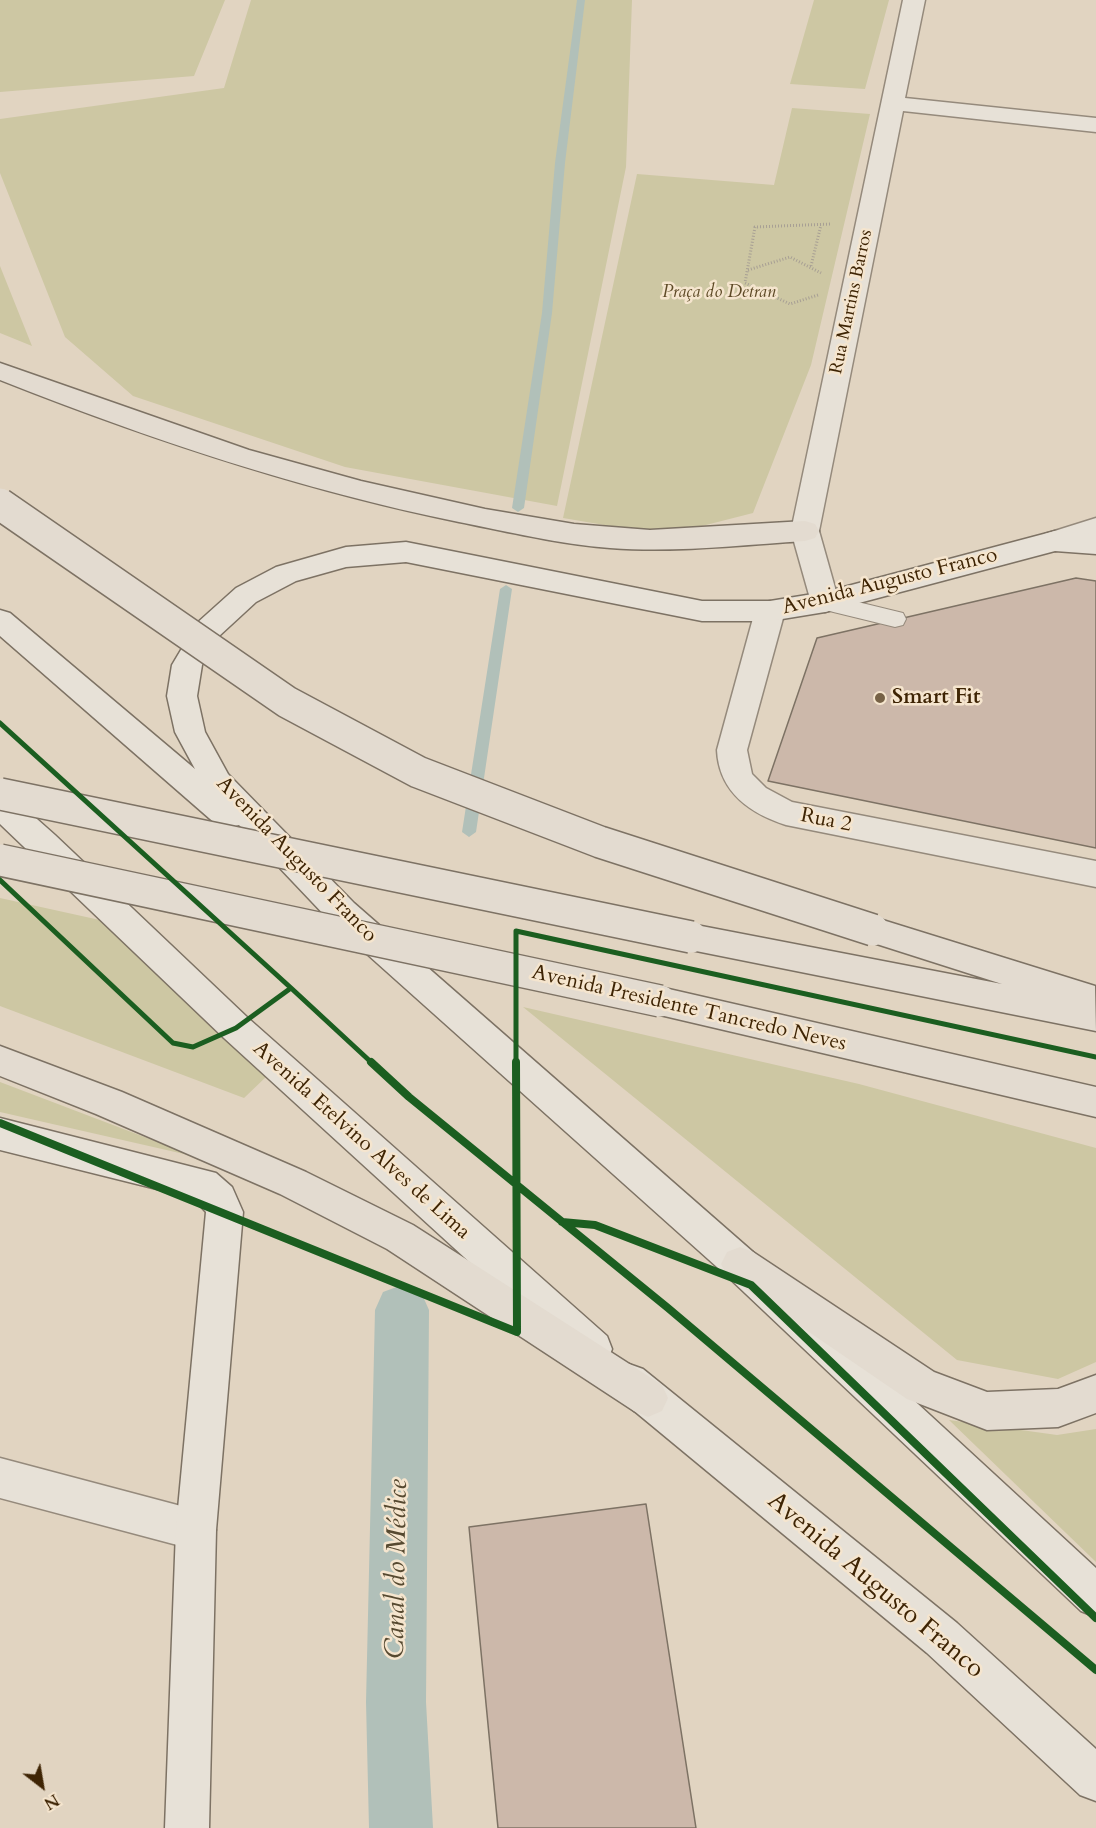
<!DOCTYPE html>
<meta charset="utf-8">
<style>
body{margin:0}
#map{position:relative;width:1096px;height:1828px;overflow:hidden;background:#e1d4c1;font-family:Cardo,serif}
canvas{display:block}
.north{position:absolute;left:12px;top:1756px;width:60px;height:60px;-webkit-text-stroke:4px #f5e5ce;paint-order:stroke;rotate:149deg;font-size:16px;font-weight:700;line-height:24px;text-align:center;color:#3e2404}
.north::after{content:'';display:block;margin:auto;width:21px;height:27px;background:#3e2404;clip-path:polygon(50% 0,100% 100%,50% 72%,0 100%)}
</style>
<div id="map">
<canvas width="1096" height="1828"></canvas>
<div class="north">N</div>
</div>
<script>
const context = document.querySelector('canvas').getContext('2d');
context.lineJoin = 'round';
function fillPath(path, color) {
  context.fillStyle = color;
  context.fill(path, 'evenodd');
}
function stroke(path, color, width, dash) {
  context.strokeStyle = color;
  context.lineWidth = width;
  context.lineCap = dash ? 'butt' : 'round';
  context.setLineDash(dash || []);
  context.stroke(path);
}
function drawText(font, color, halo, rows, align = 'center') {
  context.font = font + ' Cardo,serif';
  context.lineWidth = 5;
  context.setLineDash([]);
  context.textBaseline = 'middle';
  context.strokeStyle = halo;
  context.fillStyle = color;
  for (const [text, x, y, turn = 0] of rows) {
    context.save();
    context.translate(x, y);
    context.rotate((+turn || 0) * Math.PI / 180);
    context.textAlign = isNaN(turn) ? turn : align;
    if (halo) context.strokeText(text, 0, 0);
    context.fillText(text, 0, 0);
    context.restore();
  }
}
const green = new Path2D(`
 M0 0H225L194 76 0 92Z
 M251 0H632L626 167 557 506 345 467 133 396 65 337 0 173V119L224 88Z
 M814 0H889L865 89 790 84Z
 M792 108 870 114 811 365 753 513 702 526 646 532 563 518 637 174 774 185Z
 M0 266 32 346 0 333Z
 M0 898 127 926 267 1076 244 1098 0 1006Z
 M523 1007 859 1084 1096 1148V1362L1058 1379 957 1360Z
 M0 1082 197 1157 0 1112Z
 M949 1420 1057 1435 1096 1429V1562Z`);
const stream = new Path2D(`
 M577 0H585L565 163 552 313 524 508 518 512 512 508 542 313 555 163Z
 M506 585 512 589 476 832 469 837 462 832 500 589Z`);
const canal = new Path2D(`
 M402 1285 421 1292 429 1310 426 1702 433 1828H369L366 1702 375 1310 383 1292Z`);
const building = new Path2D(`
 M1076 578 1096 581V848L768 781 817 638Z
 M646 1504 696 1828H498L469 1527Z`);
const path = new Path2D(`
 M811 266 821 225
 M748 270 790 257 821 273
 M818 295 790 304 745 283 755 227 831 224`);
const lane = new Path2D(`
 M825 594 903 613 906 619 903 625 895 627 817 608 814 602 817 596Z`);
const street = new Path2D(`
 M903 0H925L905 98 1096 118V132L903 111 819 531 839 602 835 609 825 612 815 609 811 602 791 531Z
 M1096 518V538L1055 551 1045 548 1041 541 1045 534Z
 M770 601 780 604 785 611 747 750 752 774 766 788 792 802 1096 861V887L786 825C749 813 719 792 717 750L755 611 760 604Z
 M0 1458 196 1510 210 1516 216 1530 210 1544 196 1550 0 1498Z`);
const secondary = new Path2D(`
 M1055 531 1096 534V554L1055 551 825 612 770 621H702L406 562 346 567 296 581 256 602 218 637 202 665 197 696 205 732 228 774 354 903 753 1252 1096 1568V1617L1081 1611 727 1276 330 921 239 825 228 828 217 825 0 636V610L10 613 195 769 175 732 167 696 172 665 197 623 236 588 276 567 346 547 406 542 702 601H770L825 592Z
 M0 793 11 796 55 835 248 1018 607 1336 612 1349 607 1362 593 1367 579 1362 224 1038 0 824Z
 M0 1118 216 1173 232 1187 243 1212 216 1530 209 1828H165L176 1530 206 1212 193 1198 0 1150Z
 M629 1364 643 1369 957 1623 1096 1749V1801L1080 1795 927 1653 615 1395 609 1382 615 1369Z`);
const primary = new Path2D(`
 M0 363 249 450 361 481 485 509 574 524 650 530 805 521 815 524 819 531 815 538 805 541C740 545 676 553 610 548 559 544 509 532 459 522 301 490 149 439 0 380Z
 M873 917 1095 986 1096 1031 691 950 679 946 674 937 679 928 691 924 1002 984 861 939 856 930 861 921Z
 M660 987 1096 1087V1117L660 1015 648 1011 643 1001 648 991Z
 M0 1046 122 1092 306 1172 413 1225 662 1385 668 1398 662 1411 648 1417 634 1411 387 1249 280 1194 96 1114 0 1076Z
 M740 1247 753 1252 934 1372 987 1392 1058 1389 1096 1375V1413L1058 1427 987 1430 907 1399 727 1276 721 1264 727 1252Z`);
const primaryBridge = new Path2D(`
 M0 504 287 702 418 772 600 842 873 930
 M0 794 691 937
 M0 860 660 1001`);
const cyclewayFar1 = new Path2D(`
 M0 723 291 988
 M0 880 173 1043 193 1047 236 1028 291 988 372 1063
 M516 1063V931L1096 1057`);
const cycleway = new Path2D(`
 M371 1062 409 1097 668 1308 1096 1670
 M0 1123 517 1332 516 1062
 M562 1222 595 1225 751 1285 1096 1618`);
const markers = [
 [880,698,6,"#776246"]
];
const farParknames = [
 ["Praça do Detran",719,293]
];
const farStreetnames = [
 ["Rua Martins Barros",852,302,-78]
];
const streetNames = [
 ["Avenida Augusto Franco",890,582,-14],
 ["Rua 2",826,821,11],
 ["Avenida Augusto Franco",296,860,46],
 ["Avenida Presidente Tancredo Neves",689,1009,13],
 ["Avenida Etelvino Alves de Lima",361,1141,42]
];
const poiNames = [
 ["Smart Fit",892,698]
];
const nearStreetnames = [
 ["Avenida Augusto Franco",875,1586,40]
];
const nearWaternames = [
 ["Canal do Médice",398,1569,-89]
];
fillPath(green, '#cdc7a3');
fillPath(stream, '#b1c0b9');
fillPath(canal, '#b1c0b9');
fillPath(building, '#ccb8aa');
stroke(building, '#7d7264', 1.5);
stroke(lane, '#958a7c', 2);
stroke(street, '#958a7c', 3);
stroke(secondary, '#7d7264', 3);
stroke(primary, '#7d7264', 3);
stroke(path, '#a79f94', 3, [1, 2]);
fillPath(lane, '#e7e1d7');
fillPath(street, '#e7e1d7');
fillPath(secondary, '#e7e1d7');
fillPath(primary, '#e3dbd0');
stroke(primaryBridge, '#7d7264', 34, []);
stroke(primaryBridge, '#e3dbd0', 31);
stroke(cyclewayFar1, '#1b5e20', 5);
stroke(cycleway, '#1b5e20', 8);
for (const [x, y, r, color] of markers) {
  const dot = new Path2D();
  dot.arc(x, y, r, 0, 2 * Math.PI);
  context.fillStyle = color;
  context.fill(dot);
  stroke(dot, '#f5e5ce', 2);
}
drawText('italic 18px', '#5e4a26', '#f5e5ce', farParknames);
drawText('18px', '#3e2404', '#f5e5ce', farStreetnames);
drawText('21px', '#3e2404', '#f5e5ce', streetNames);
drawText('bold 21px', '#3e2404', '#f5e5ce', poiNames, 'left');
drawText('26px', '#3e2404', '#f5e5ce', nearStreetnames);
drawText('italic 27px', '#564930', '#f5e5ce', nearWaternames);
</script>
